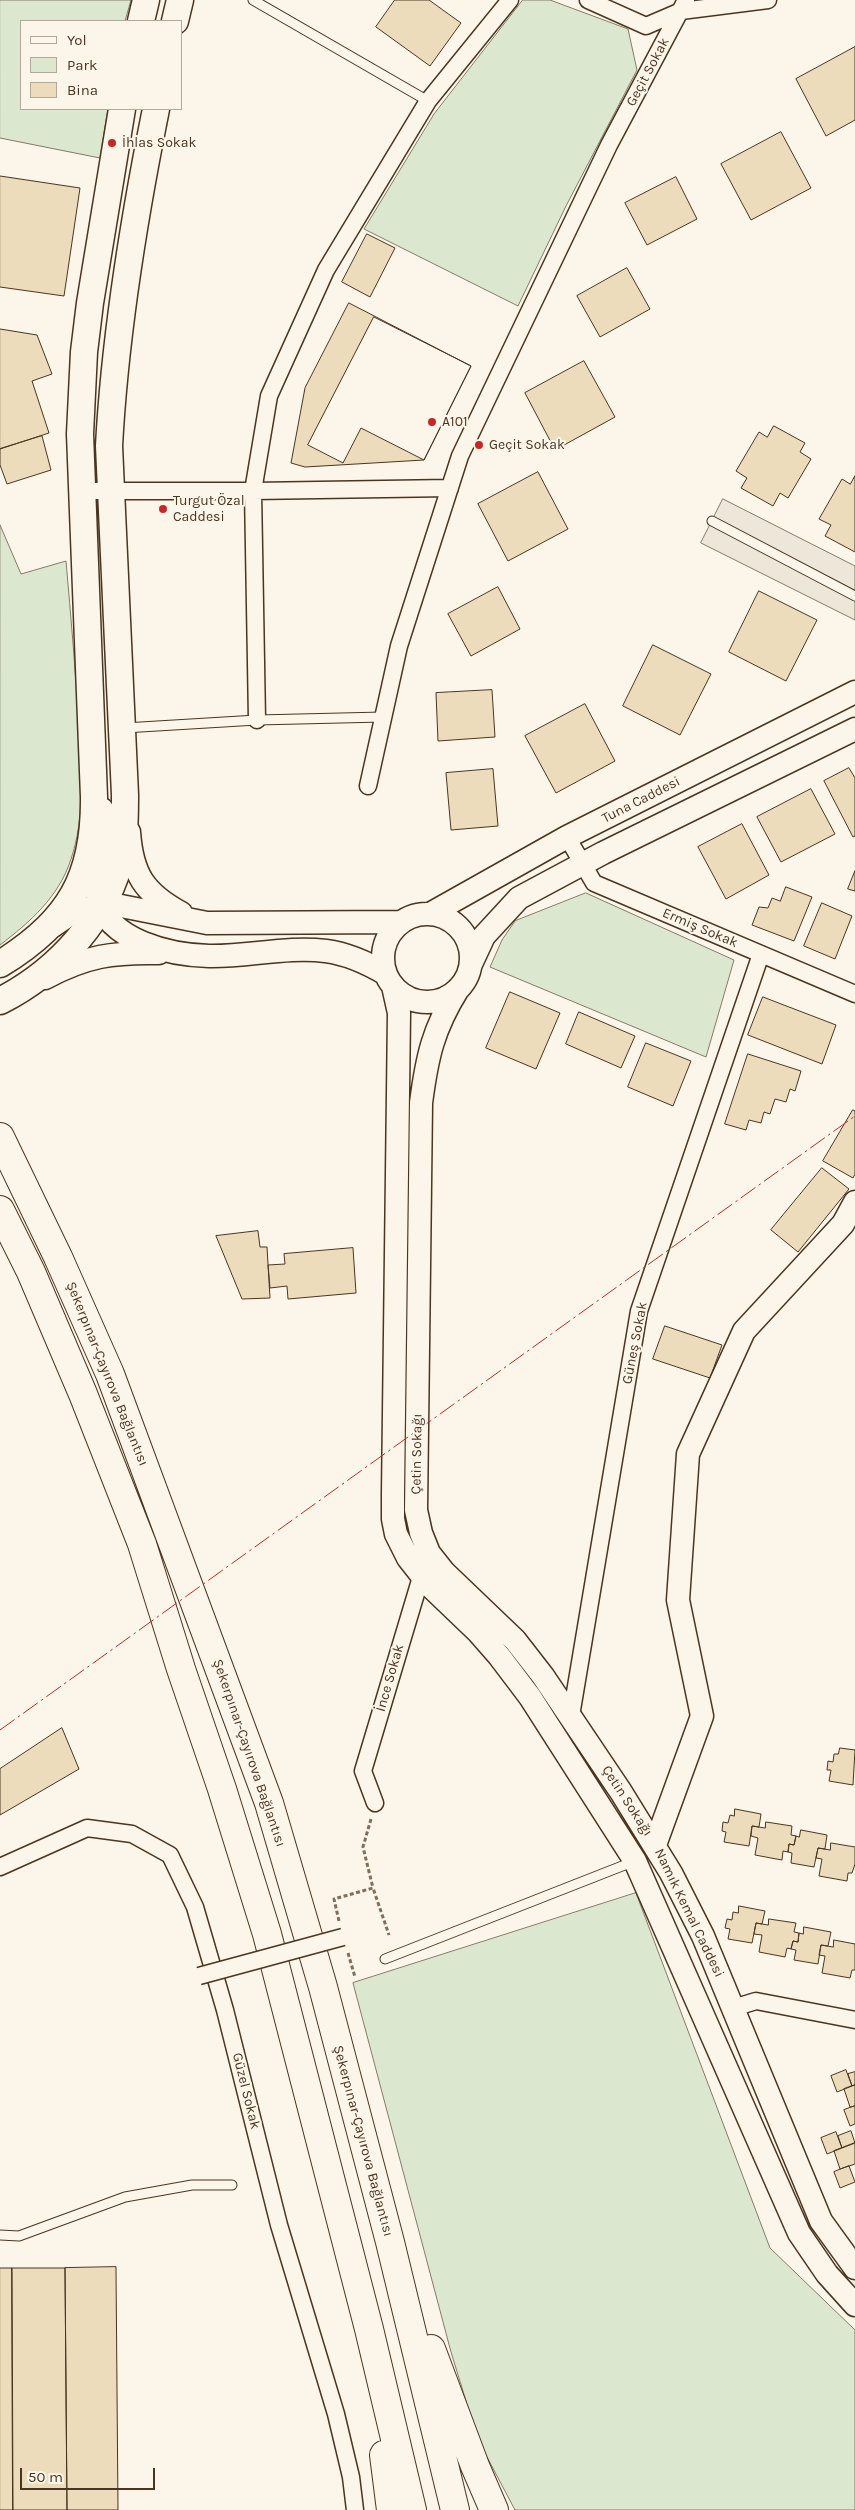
<!DOCTYPE html>
<meta charset="utf-8">
<style>
body{margin:0}
#map{position:relative;width:855px;height:2510px;overflow:hidden;background:#fbf6e9;font-family:Karla,sans-serif}
canvas{display:block}
.legend{position:absolute;left:20px;top:20px;width:162px;height:90px;box-sizing:border-box;background:#fbf6e9;border:1px solid #b4a999;margin:0;padding:6px 9px;list-style:none;font-size:15px;color:#4a3520}
.legend li{display:flex;align-items:center;gap:10px;height:25px}
.legend b{width:25px;border:1px solid #b4a999}
.scale{position:absolute;left:20px;top:2468px;width:135px;height:22px;box-sizing:border-box;border:2px solid #4a3520;border-top:0;padding-left:6px;font-size:15px;line-height:18px;white-space:nowrap;color:#4a3520;-webkit-text-stroke:4px #fbf6e9;paint-order:stroke}
</style>
<div id="map">
<canvas width="855" height="2510"></canvas>
<ul class="legend">
<li><b style="height:6px;background:#fbf6e9"></b>Yol</li>
<li><b style="height:14px;background:#dce7d0"></b>Park</li>
<li><b style="height:14px;background:#ecdcbc"></b>Bina</li>
</ul>
<div class="scale">50 m</div>
</div>
<script>
const context = document.querySelector('canvas').getContext('2d');
context.lineJoin = 'round';
function fillPath(path, color) {
  context.fillStyle = color;
  context.fill(path, 'evenodd');
}
function stroke(path, color, width, dash) {
  context.strokeStyle = color;
  context.lineWidth = width;
  context.lineCap = dash ? 'butt' : 'round';
  context.setLineDash(dash || []);
  context.stroke(path);
}
function drawText(font, color, halo, rows, align = 'center') {
  context.font = font + ' Karla,sans-serif';
  context.lineWidth = 4;
  context.setLineDash([]);
  context.textBaseline = 'middle';
  context.strokeStyle = halo;
  context.fillStyle = color;
  for (const [text, x, y, turn = 0] of rows) {
    context.save();
    context.translate(x, y);
    context.rotate((+turn || 0) * Math.PI / 180);
    context.textAlign = isNaN(turn) ? turn : align;
    if (halo) context.strokeText(text, 0, 0);
    context.fillText(text, 0, 0);
    context.restore();
  }
}
const green = new Path2D(`
 M0 0H131L125 21H21V109H108L100 158 0 138Z
 M523 0H550L628 29 637 70 566 206 518 306 364 229 434 114Z
 M0 525 21 574 66 561C71 618 76 675 79 731 81 774 85 818 71 859 59 897 30 922 0 945Z
 M586 893 734 960 706 1057 490 967 502 940 515 921Z
 M636 1893 770 2248 855 2330V2510H515L478 2440 451 2352 353 1983Z`);
const parking = new Path2D(`
 M723 499 855 566V620L701 543Z`);
const building = new Path2D(`
 M395 0H429L461 23 430 66 376 27Z
 M855 47V120L826 136 796 79Z
 M781 132 811 188 751 220 721 164Z
 M0 176 80 188 64 296 0 287Z
 M676 177 697 219 647 245 625 203Z
 M367 234 395 248 370 297 342 282Z
 M627 268 650 309 600 337 577 296Z
 M349 303 471 366 424 460 305 467 291 463 305 388Z
 M374 317 471 366 424 460 361 428 343 463 308 445Z
 M0 329 37 335 52 374 32 381 49 433 0 449Z
 M584 361 615 417 555 450 525 393Z
 M774 426 805 443 800 452 811 459 788 498 780 493 773 506 741 488 747 478 736 471 759 432 767 437Z
 M42 436 51 470 7 484 0 465V449Z
 M538 472 568 529 508 561 478 504Z
 M855 476V552L825 536 831 525 819 519 842 479 850 484Z
 M498 587 520 629 471 656 448 614Z
 M759 591 817 620 786 681 729 652Z
 M653 645 711 674 680 735 623 706Z
 M492 690 495 737 438 741 436 693Z
 M585 704 615 761 556 793 525 736Z
 M849 768 855 778V836L853 837 824 781Z
 M493 769 498 826 451 830 446 773Z
 M811 789 835 834 781 862 757 817Z
 M742 824 769 875 726 899 698 847Z
 M855 871V891L848 889Z
 M786 887 812 897 794 941 752 925 759 907 768 908 772 898 780 901Z
 M822 903 852 916 835 959 804 946Z
 M510 992 560 1013 536 1069 486 1048Z
 M763 997 836 1025 822 1064 748 1035Z
 M579 1012 635 1036 621 1068 566 1044Z
 M646 1043 691 1061 673 1106 628 1087Z
 M748 1054 801 1071 795 1091 790 1089 786 1102 775 1099 770 1114 764 1112 761 1123 749 1120 746 1130 725 1124Z
 M853 1110 855 1111V1174L853 1178 823 1161Z
 M822 1168 849 1189 798 1252 771 1230Z
 M258 1231 260 1247H267L270 1298 242 1299 216 1236Z
 M353 1248 356 1293 288 1299 287 1286 270 1288 268 1265 285 1264 284 1254Z
 M665 1326 722 1345 710 1378 653 1359Z
 M62 1728 79 1769 0 1815V1769Z
 M840 1748 855 1750 853 1785 829 1781 831 1770H827L828 1761 833 1762 834 1754H838Z
 M735 1809 761 1814 759 1827 752 1826 749 1846 724 1842 726 1832 722 1831 723 1822 728 1823 730 1815 734 1816Z
 M766 1822 792 1826 791 1835 796 1836 794 1845 789 1844 788 1852 783 1851 782 1860 755 1855 758 1838 751 1836 752 1826 765 1828Z
 M801 1830 827 1835 825 1849 818 1848 814 1867 791 1863 792 1853 788 1852 789 1844 794 1845 796 1836 799 1837Z
 M831 1843 855 1847V1864L852 1873H848L847 1881 819 1876 822 1859 816 1858 818 1848 830 1850Z
 M739 1906 765 1911 762 1924 756 1923 752 1943 728 1939 730 1929 725 1928 727 1919 732 1920 733 1912 738 1913Z
 M769 1919 796 1923 794 1932 799 1933 798 1942 793 1941 791 1949 787 1948 785 1957 759 1952 762 1935 754 1934 756 1923 768 1925Z
 M804 1927 831 1932 828 1946 821 1945 818 1964 794 1960 796 1950 791 1949 793 1941 798 1942 799 1933 803 1934Z
 M834 1940 855 1944V1970H852L850 1978 822 1973 825 1956 819 1955 821 1945 833 1947Z
 M846 2070 852 2086 837 2092 831 2076Z
 M855 2072V2085L852 2086 848 2074Z
 M855 2085V2106L850 2107 844 2089Z
 M855 2106V2124L850 2126 844 2110Z
 M851 2131 855 2143 842 2148 838 2136Z
 M836 2132 842 2148 827 2154 821 2138Z
 M855 2143V2164L840 2169 834 2151Z
 M849 2166 855 2182 840 2188 834 2172Z
 M116 2267 118 2510H67L65 2268Z
 M0 2268H12L13 2510H0Z
 M12 2268H65L67 2510H13Z`);
const path = new Path2D(`
 M371 1819 363 1847 373 1888
 M339 1921 334 1899 373 1888 389 1935
 M348 1953 355 1977`);
const lane = new Path2D(`
 M253 0 428 101
 M712 521 855 596
 M124 728 257 720 383 717
 M385 1959 635 1861
 M0 2235 19 2236 125 2197 192 2185H232`);
const street = new Path2D(`
 M588 0 646 26 681 11 768 0
 M80 491H253L450 488
 M257 720 253 491 269 396 326 270 428 101 510 0
 M368 786 399 646 460 456 609 145 686 0
 M567 837 594 883 855 994
 M571 1716 639 1311 761 954
 M375 1803 363 1771 424 1567
 M0 1867 87 1828 132 1834 170 1855 195 1907 225 2010 279 2225 336 2414 351 2477 355 2510
 M733 2008 756 2001 855 2020`);
const secondary = new Path2D(`
 M102 809C104 822 106 836 103 850 101 866 93 883 98 899 109 941 170 955 209 956 247 957 287 946 326 951 348 954 366 962 386 974
 M129 832C132 874 144 893 181 913
 M430 914 567 837 855 692
 M383 958a44 44 0 1 1 88 0a44 44 0 1 1-88 0Z
 M53 926 72 913 84 909 116 905 207 923 402 922
 M471 964 484 936 519 898 603 853 855 729
 M45 978C86 956 113 952 159 953
 M393 986 399 1013 393 1493V1519L396 1534 408 1558 430 1586 478 1632 499 1656 530 1697 635 1861 799 2233 827 2274 855 2305
 M458 989C433 1029 427 1057 421 1103L416 1510 421 1533 429 1553 444 1572 515 1640 543 1676 621 1792 671 1873 703 1936 821 2221 855 2268
 M655 1845 702 1716 678 1600 688 1454 744 1331 843 1224 855 1202`);
const primary = new Path2D(`
 M141 21 146 0
 M175 21 180 0
 M0 964C69 922 95 877 94 797L80 434 84 352 90 303 122 109
 M0 1001C57 972 109 917 122 852 125 834 125 814 125 795L109 446C115 334 134 218 156 109`);
const highway = new Path2D(`
 M0 1137 58 1257 110 1374 269 1803 323 1987 390 2242 455 2510
 M0 1210 31 1272 83 1394 142 1544 181 1669 222 1789 267 1934 369 2329 412 2510
 M431 2349 475 2466 494 2510
 M384 2455 391 2510`);
const streetBridge = new Path2D(`
 M199 1976 343 1937`);
const power = new Path2D(`
 M0 1730 855 1116`);
const markers = [
 [112,143,5,"#c62828"],
 [432,422,5,"#c62828"],
 [479,445,5,"#c62828"],
 [163,509,5,"#c62828"]
];
const streetNames = [
 ["Geçit Sokak",648,72,-62],
 ["Tuna Caddesi",641,800,-27],
 ["Ermiş Sokak",700,928,23],
 ["Güneş Sokak",635,1343,-79],
 ["Şekerpınar-Çayırova Bağlantısı",107,1374,68],
 ["Çetin Sokağı",417,1454,-89],
 ["İnce Sokak",390,1678,-74],
 ["Şekerpınar-Çayırova Bağlantısı",249,1753,71],
 ["Çetin Sokağı",627,1801,57],
 ["Namık Kemal Caddesi",689,1913,64],
 ["Güzel Sokak",246,2091,76],
 ["Şekerpınar-Çayırova Bağlantısı",363,2141,75]
];
const poiNames = [
 ["İhlas Sokak",122,143],
 ["A101",442,422],
 ["Geçit Sokak",489,445],
 ["Turgut Özal",173,501],
 ["Caddesi",173,517]
];
fillPath(green, '#dce7d0');
stroke(green, '#887966', 1);
fillPath(parking, '#ede7d9');
stroke(parking, '#887966', 1);
fillPath(building, '#ecdcbc');
stroke(building, '#4a3520', 1);
stroke(lane, '#4a3520', 11);
stroke(street, '#4a3520', 19);
stroke(secondary, '#4a3520', 25);
stroke(primary, '#4a3520', 29);
stroke(highway, '#4a3520', 30);
stroke(path, '#7f6f5c', 3, [4, 2.5]);
stroke(lane, '#fbf6e9', 9);
stroke(street, '#fbf6e9', 16);
stroke(secondary, '#fbf6e9', 22);
stroke(primary, '#fbf6e9', 26);
stroke(highway, '#fbf6e9', 28);
stroke(streetBridge, '#4a3520', 19, []);
stroke(streetBridge, '#fbf6e9', 16);
stroke(power, '#c62828', 1, [18, 4, 2.5, 4]);
for (const [x, y, r, color] of markers) {
  const dot = new Path2D();
  dot.arc(x, y, r, 0, 2 * Math.PI);
  context.fillStyle = color;
  context.fill(dot);
  stroke(dot, '#fbf6e9', 2);
}
drawText('14px', '#4a3520', '#fbf6e9', streetNames);
drawText('14px', '#4a3520', '#fbf6e9', poiNames, 'left');
</script>
